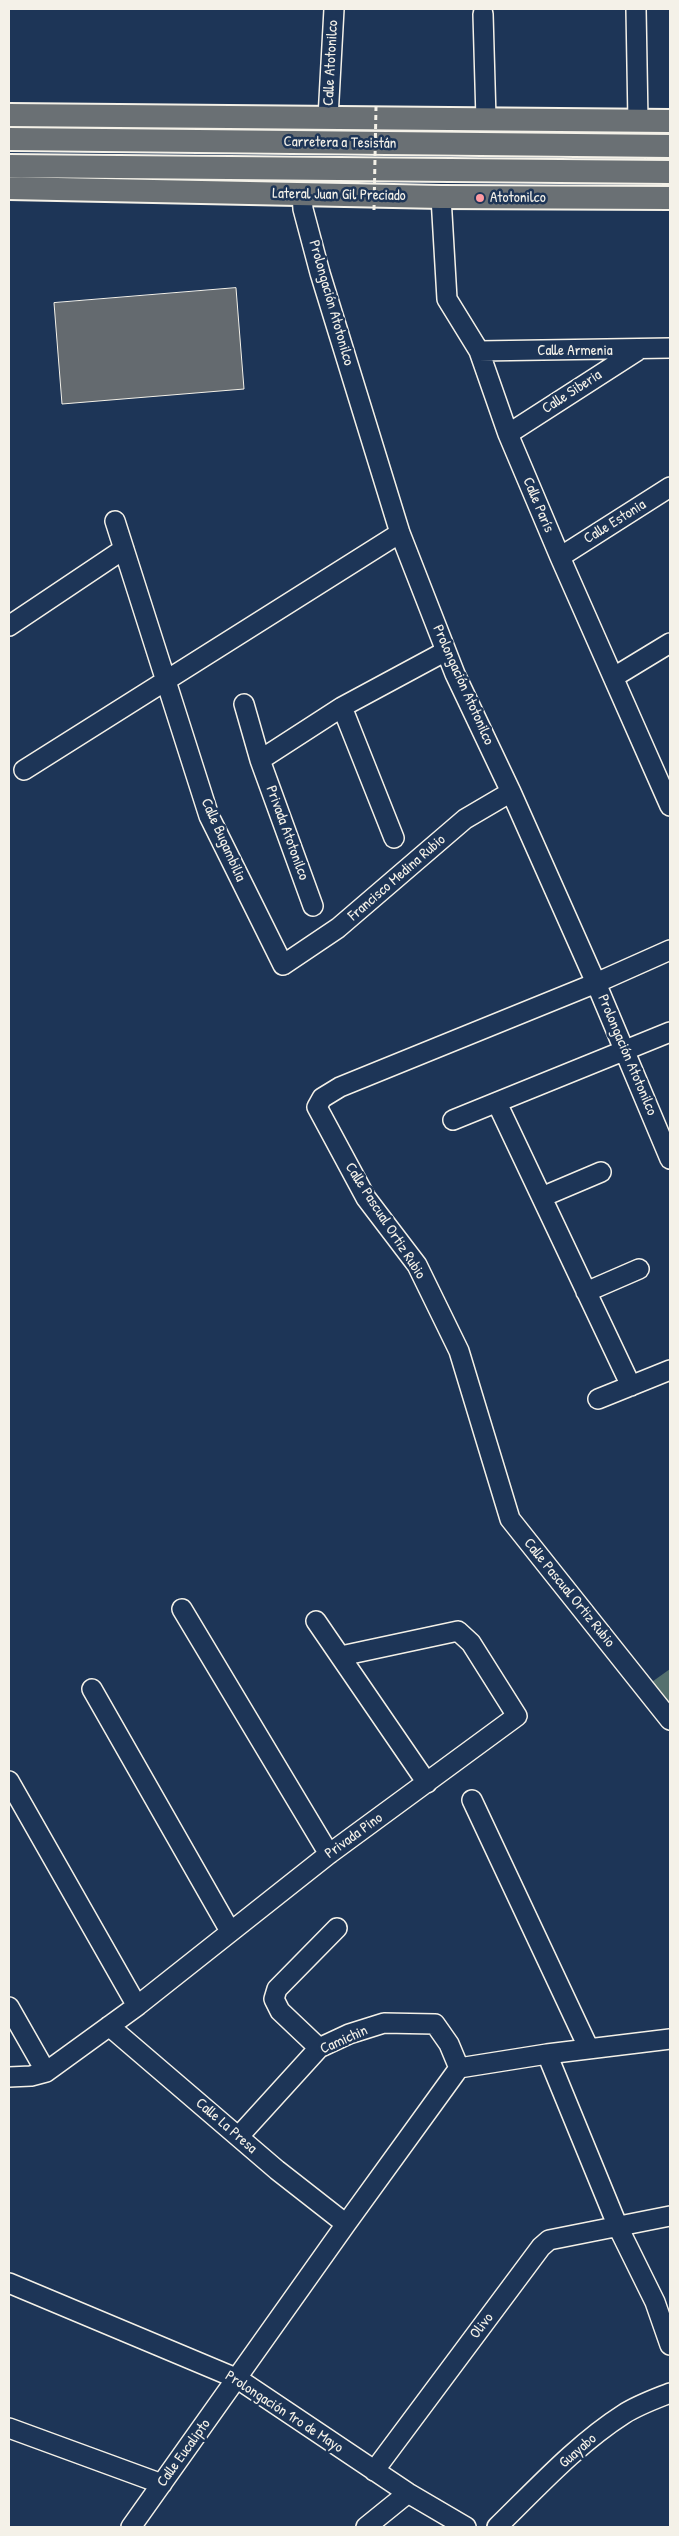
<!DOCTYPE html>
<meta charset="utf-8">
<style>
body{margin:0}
#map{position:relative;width:679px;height:2536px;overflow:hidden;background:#1d3557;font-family:"Patrick Hand",sans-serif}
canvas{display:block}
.frame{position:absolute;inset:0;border:10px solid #f4f1e8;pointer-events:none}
</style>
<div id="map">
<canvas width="679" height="2536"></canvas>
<div class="frame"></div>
</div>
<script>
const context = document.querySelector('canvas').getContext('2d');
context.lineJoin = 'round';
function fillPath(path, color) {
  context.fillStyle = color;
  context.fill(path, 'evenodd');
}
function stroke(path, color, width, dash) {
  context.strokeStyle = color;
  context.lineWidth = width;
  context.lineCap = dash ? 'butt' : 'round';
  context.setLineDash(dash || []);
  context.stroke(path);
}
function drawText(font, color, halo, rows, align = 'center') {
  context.font = font + ' "Patrick Hand",sans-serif';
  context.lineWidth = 5;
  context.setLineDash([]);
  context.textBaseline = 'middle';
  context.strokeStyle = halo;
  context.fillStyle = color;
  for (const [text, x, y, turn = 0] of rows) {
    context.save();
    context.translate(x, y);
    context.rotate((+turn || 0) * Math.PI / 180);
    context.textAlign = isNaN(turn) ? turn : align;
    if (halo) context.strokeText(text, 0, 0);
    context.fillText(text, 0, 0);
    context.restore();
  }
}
const green = new Path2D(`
 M670 1669V1717L649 1684Z`);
const building = new Path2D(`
 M236 288 244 389 62 404 54 303Z`);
const minor = new Path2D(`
 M636 9 638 121
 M483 14 486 119
 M328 118 334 9
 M302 194 303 209 320 273 400 533 455 674 511 792 596 983 670 1159
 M441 197 447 299 479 351 508 434 560 557 670 806
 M479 351 670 348
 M508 434 637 351
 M115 521 209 816 283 965 338 928 465 819 511 792
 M560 557 670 487
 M9 626 124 549
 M614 677 670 643
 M244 704 260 760 313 906
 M342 707 394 838
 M260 760 342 707 446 651
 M24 770 400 533
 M670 950 596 983 340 1087 322 1098 317 1107 366 1198 417 1265 459 1351 510 1519 670 1720
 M497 1103 631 1386
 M453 1120 670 1032
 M542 1197 601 1172
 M586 1292 639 1269
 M598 1399 670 1370
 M182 1609 329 1854
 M316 1621 427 1783
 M92 1689 230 1931
 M9 1781 137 2006
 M472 1800 589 2049
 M9 2007 46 2072
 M109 2026 277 2170 346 2224
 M319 2048 280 2011 274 1999 277 1989 337 1928
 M547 2054 618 2227 655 2302 670 2345
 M9 2077 31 2076 46 2072 137 2006 329 1854 517 1716 471 1643 458 1631 341 1656
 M239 2136 319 2048 349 2034 384 2023 435 2024 449 2044 459 2068
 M9 2283 238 2379 408 2493 466 2527
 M9 2428 162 2484
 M374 2471 541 2247 549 2240 670 2216
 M131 2527 346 2224 459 2068 547 2054 670 2039
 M366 2527 408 2493
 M497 2527C537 2488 577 2444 624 2414 638 2405 655 2399 670 2393`);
const major = new Path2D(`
 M9 115 670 121
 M9 139 670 146
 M9 166 670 172
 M9 188 441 197 670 198`);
const pathBridge = new Path2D(`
 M374 210 376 107`);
const markers = [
 [480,198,5,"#ff9aa2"]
];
const streetNames = [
 ["Calle Atotonilco",331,63,-87],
 ["Carretera a Tesistán",340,143,1],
 ["Lateral Juan Gil Preciado",339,195,1],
 ["Prolongación Atotonilco",331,303,74],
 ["Calle Armenia",575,351],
 ["Calle Siberia",572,392,-33],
 ["Calle París",538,505,67],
 ["Calle Estonia",615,522,-32],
 ["Prolongación Atotonilco",463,685,66],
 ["Privada Atotonilco",287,833,70],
 ["Calle Bugambilia",223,840,66],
 ["Francisco Medina Rubio",397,878,-41],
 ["Prolongación Atotonilco",627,1055,67],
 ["Calle Pascual Ortiz Rubio",385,1221,57],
 ["Calle Pascual Ortiz Rubio",569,1593,51],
 ["Privada Pino",354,1836,-36],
 ["Camichin",344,2040,-24],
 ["Calle La Presa",226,2126,41],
 ["Olivo",482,2326,-53],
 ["Prolongación 1ro de Mayo",284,2412,33],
 ["Guayabo",578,2451,-41],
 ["Calle Eucalipto",184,2453,-54]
];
const poiNames = [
 ["Atotonilco",490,198]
];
fillPath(green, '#54706e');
fillPath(building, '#646a6f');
stroke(building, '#f4f1e8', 1);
stroke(minor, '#f4f1e8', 22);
stroke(major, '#f4f1e8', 26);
stroke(minor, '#1d3557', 19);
stroke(major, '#6a7074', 22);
stroke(pathBridge, '#f4f1e8', 3, [5, 4]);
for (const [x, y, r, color] of markers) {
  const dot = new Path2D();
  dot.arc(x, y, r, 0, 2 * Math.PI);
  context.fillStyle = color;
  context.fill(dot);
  stroke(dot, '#1d3557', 2);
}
drawText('15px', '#f4f1e8', '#1d3557', streetNames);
drawText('15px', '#f4f1e8', '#1d3557', poiNames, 'left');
</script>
